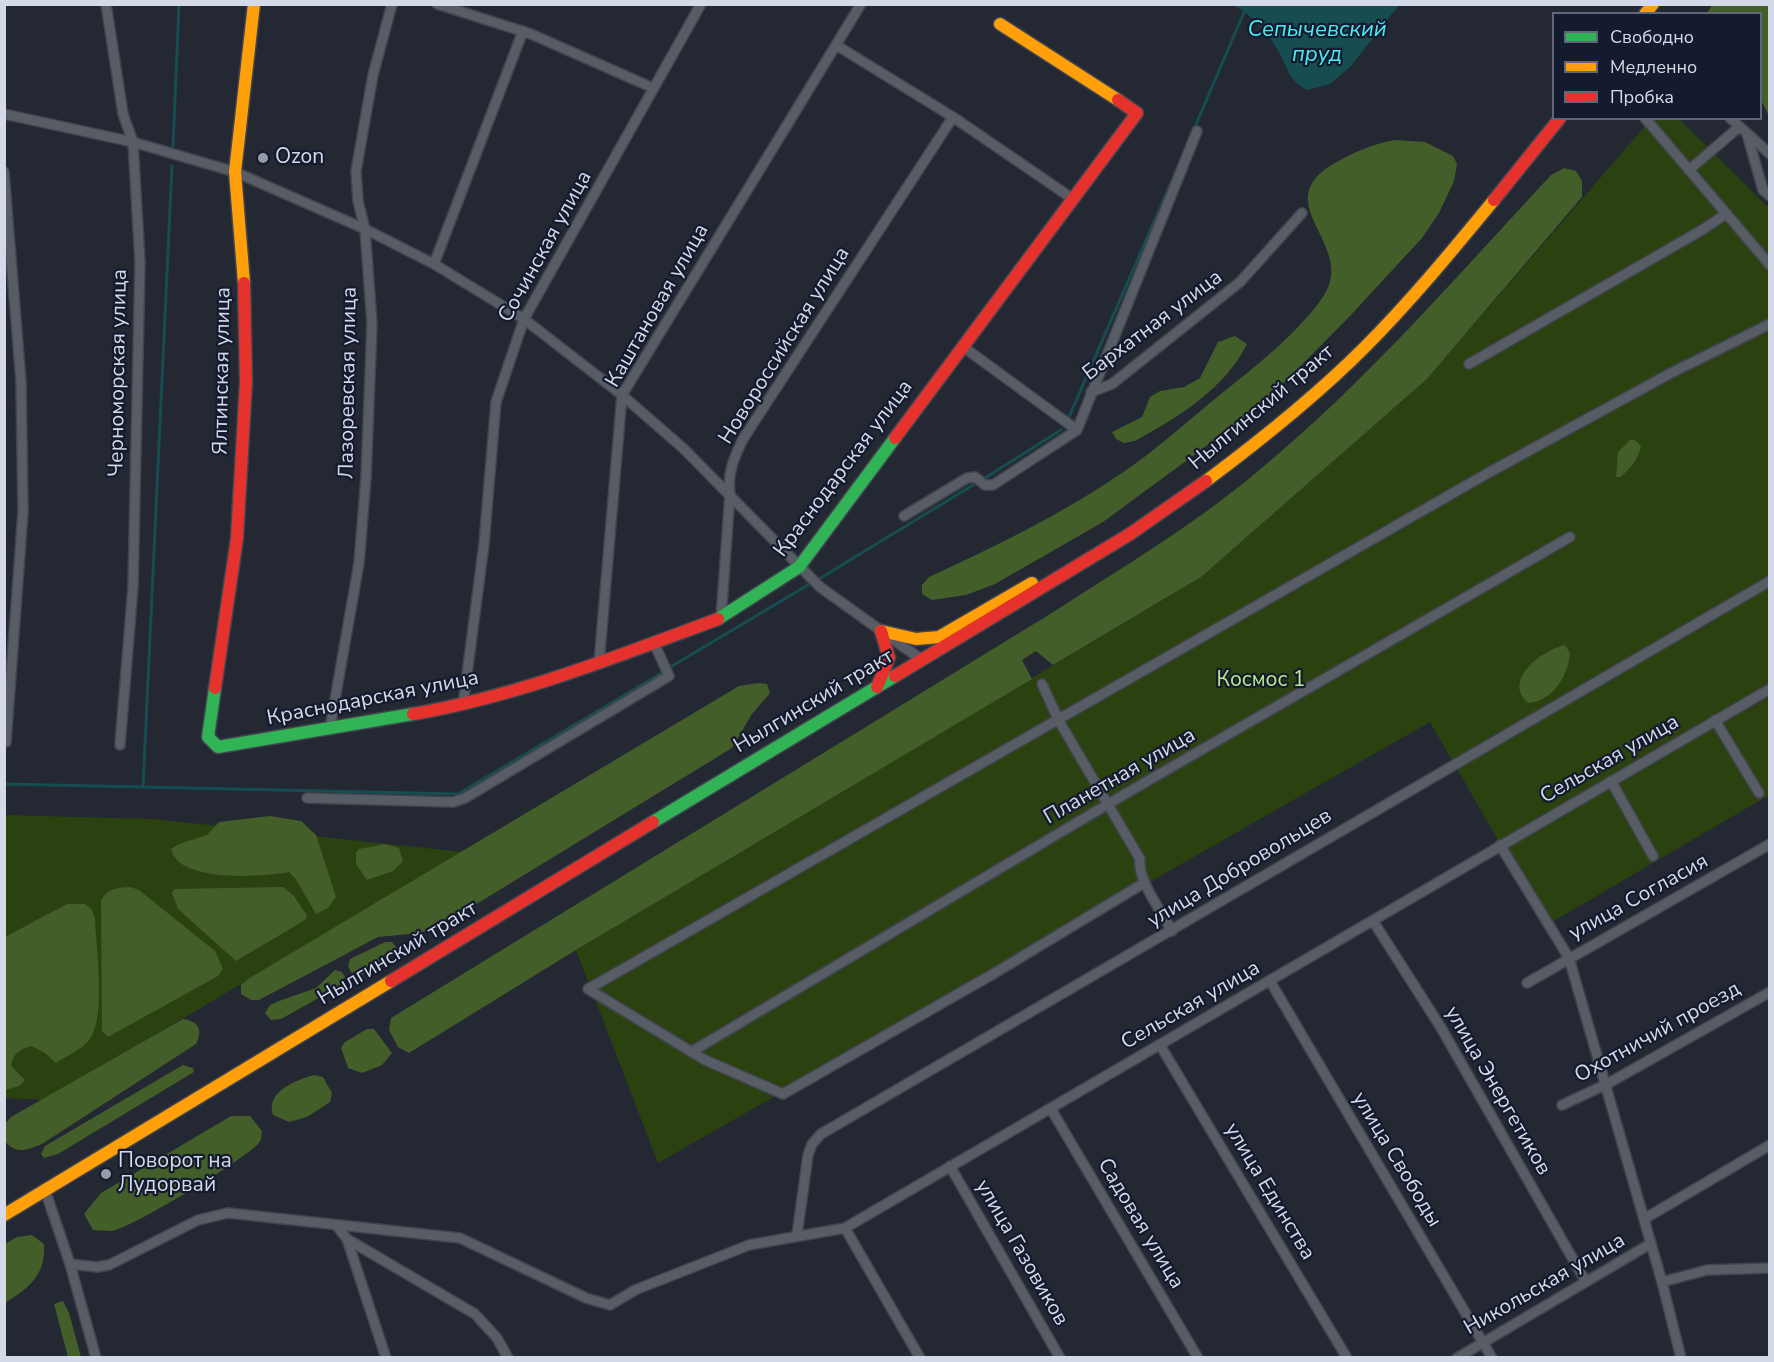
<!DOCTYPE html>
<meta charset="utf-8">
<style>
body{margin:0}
#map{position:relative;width:1774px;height:1362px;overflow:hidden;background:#232833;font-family:"Nunito Sans",sans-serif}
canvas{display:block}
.frame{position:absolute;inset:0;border:6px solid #d4dae8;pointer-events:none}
.legend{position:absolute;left:1552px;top:12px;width:210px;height:108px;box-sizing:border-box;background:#141b2f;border:2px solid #616779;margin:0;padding:8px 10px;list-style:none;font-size:18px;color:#d4dae8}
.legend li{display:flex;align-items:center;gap:12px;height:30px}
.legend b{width:30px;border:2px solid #616779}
</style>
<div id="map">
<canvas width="1774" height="1362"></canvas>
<div class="frame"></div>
<ul class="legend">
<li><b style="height:8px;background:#30b455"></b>Свободно</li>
<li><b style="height:8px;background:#ff9f0a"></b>Медленно</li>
<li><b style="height:8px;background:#e5322d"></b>Пробка</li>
</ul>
</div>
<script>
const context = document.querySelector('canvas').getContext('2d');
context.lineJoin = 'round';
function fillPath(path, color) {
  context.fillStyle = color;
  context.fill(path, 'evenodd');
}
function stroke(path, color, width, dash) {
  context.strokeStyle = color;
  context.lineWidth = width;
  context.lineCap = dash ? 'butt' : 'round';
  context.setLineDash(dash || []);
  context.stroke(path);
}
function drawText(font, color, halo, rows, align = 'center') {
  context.font = font + ' "Nunito Sans",sans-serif';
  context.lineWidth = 4.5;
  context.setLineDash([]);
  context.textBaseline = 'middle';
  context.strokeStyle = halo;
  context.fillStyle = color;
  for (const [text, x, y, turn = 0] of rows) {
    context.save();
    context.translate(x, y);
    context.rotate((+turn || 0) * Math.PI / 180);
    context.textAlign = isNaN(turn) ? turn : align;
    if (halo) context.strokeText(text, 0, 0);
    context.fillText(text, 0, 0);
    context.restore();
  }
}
const green = new Path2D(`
 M1651 119H1679L1769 208V795L1547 925 1430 722 658 1163 576 950 1201 577 1427 379Z
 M4 815 153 819 463 852 46 1100 5 1098Z`);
const forest = new Path2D(`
 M1712 5H1769V116L1761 100 1760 14 1707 13Z
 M1394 140 1425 142 1453 156 1457 164 1454 181 1439 213 1422 238 1350 316 1262 405 1103 522 995 584 966 595 932 600 922 594V585L929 577C996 546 1064 513 1125 471 1158 448 1189 420 1221 394 1256 366 1297 334 1323 297 1359 245 1264 203 1335 163 1356 151 1371 145 1394 140Z
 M1564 168 1576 171 1582 181V197L1427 379 1201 577 1053 665 1036 651 1022 660 1032 679 576 950 409 1053 398 1047 389 1030 391 1018 1055 611C1123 567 1195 524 1257 472 1365 383 1456 277 1551 175Z
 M1235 336 1247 344C1224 390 1178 417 1135 441L1124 443 1116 439 1112 432 1142 417 1150 397 1160 391 1184 387 1200 378 1218 342Z
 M1630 440H1635L1641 446C1638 460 1631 468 1620 477H1616L1618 452Z
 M1565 645 1570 653C1568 676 1553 701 1528 703 1502 680 1542 650 1565 645Z
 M758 683 767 684 770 693 752 714 732 748 447 922 420 933 378 937 259 1000H251L241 994V985L248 979 739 686Z
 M270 816 301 821 316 835 336 897 328 908 316 914 295 878 289 872C263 877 178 883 171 849L179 844 207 835 219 822Z
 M385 844 399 848 403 861 393 871 367 880 356 864V853L359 849Z
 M130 887 139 890 215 951 223 969 218 976 108 1037 102 1031 101 900C109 888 117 888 130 887Z
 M283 887 294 896 307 916 305 920 236 961 178 909 172 893 174 889Z
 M67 904H85L92 910 95 919C96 949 106 1014 90 1039 83 1049 66 1056 56 1063L45 1053 31 1046C19 1050 13 1053 11 1066L25 1080 19 1086 5 1090V937Z
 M385 942H392L397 948 396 953 359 977 353 976 348 966 350 959Z
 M335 970 342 972 345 977 340 986 281 1019 271 1020 265 1013 270 1005 279 1001 316 988Z
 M183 1019C199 1021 203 1031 196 1044L42 1144C27 1150 16 1155 5 1141V1124L11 1117Z
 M367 1029H374L392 1053 382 1065 362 1073 348 1068 341 1048 345 1042Z
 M183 1065 193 1068 194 1072 58 1154 44 1158 41 1154 45 1146Z
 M314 1075 323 1077 332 1093 330 1102 307 1117 289 1122 273 1115C265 1092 296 1080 314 1075Z
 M231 1116H250L262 1131C261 1137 262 1140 258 1144 243 1160 132 1228 112 1231 106 1231 99 1230 93 1230L84 1214 101 1193Z
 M32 1235 44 1244C46 1275 29 1288 5 1303V1244L17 1237Z
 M63 1301 69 1313 81 1357H68L54 1304Z`);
const water = new Path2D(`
 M1233 5 1399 4V5L1350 67 1330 84 1307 90C1285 78 1289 67 1277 49 1267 32 1250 13 1233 5Z`);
const stream = new Path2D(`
 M1194 129 1245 10
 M173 146 179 4
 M1069 417 1183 155
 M985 478 1061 430
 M819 579 973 485
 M672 666 808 585
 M4 784 143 787 172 166
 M143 787 458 794 660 674`);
const street = new Path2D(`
 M106 4 123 114 133 142 140 262 133 587 120 745
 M437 4 531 34 653 88
 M836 45 953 117 1073 199
 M4 114 133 142 235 172 365 229 434 264 524 319 622 395 684 449 820 587 922 660
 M1645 118 1770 265
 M1730 118 1770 154
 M1747 134 1763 190 1770 196
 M1689 170 1739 127
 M4 172 21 382 23 512 6 742
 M434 264 523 31
 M962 346 1077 430
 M1469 364 1702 230 1726 214
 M1091 392 1112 384 1240 282 1302 213
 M904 516 967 478 975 477 985 485H993L1077 430 1197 131
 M721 618 730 494C727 473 734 458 743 439L953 117
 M599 663 622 395 861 4
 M1042 684 1059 721 1140 859C1137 880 1162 912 1172 931
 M463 705 484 544 496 402 524 319 701 4
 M1715 720 1759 793
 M330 728 359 563 366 478 372 324 365 229 358 201 356 171 373 75 392 4
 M1611 781 1653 856
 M307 798 453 802 465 798 669 676 654 643
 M1500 845 1569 958 1662 1282 1681 1358
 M1144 883 993 974 783 1094 705 1060 588 989 1488 473 1671 373 1770 324
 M1373 921 1440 1026 1586 1282
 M1270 981 1492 1358
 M1527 983 1770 844
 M1160 1045 1347 1358
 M691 1052 1125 794 1570 537
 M1562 1105 1607 1084 1770 992
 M1051 1109 1198 1358
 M950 1166 1060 1358
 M45 1190 70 1264 96 1358
 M1644 1219 1770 1145
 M336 1225 347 1239 475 1314 497 1338 508 1358
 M845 1228 920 1358
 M797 1235 808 1155 812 1144 821 1134 1770 581
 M347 1239 386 1358
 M70 1264 97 1267 109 1265 198 1220 228 1213 460 1238 586 1298 610 1305 635 1290 749 1245 845 1228 1770 689
 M1662 1282 1707 1270 1770 1268
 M1457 1358 1650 1244`);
const fast = new Path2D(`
 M718 619 799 567 895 438
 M215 688 208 737 218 747 413 714
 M653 822 895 676`);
const slow = new Path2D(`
 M1645 14 1653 4
 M1000 24 1118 100
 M244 283 235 172 254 4
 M1206 481C1261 440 1315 397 1364 348 1410 302 1452 251 1494 200
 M881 631 916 639 939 637 1032 583
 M4 1215 391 981`);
const jam = new Path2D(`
 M1494 200 1560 118
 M895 438 1137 113 1118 100
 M895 676 1130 534 1206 481
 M877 687 889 658 881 631
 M215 688 237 538 246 382 244 283
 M413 714C518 696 618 656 718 619
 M391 981 653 822`);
const markers = [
 [263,158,6,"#969ca9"],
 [106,1174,6,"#969ca9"]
];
const poiNames = [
 ["Ozon",275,158],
 ["Поворот на",118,1162],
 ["Лудорвай",118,1186]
];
const streetNames = [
 ["Сочинская улица",546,247,-61],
 ["Каштановая улица",658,306,-60],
 ["Бархатная улица",1153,326,-37],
 ["Новороссийская улица",785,346,-58],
 ["Ялтинская улица",223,371,-89],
 ["Черноморская улица",119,373,-89],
 ["Лазоревская улица",349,383,-89],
 ["Нылгинский тракт",1262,408,-40],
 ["Краснодарская улица",844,469,-53],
 ["Краснодарская улица",373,699,-11],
 ["Нылгинский тракт",814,702,-31],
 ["Сельская улица",1610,760,-30],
 ["Планетная улица",1120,777,-30],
 ["улица Добровольцев",1240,869,-31],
 ["улица Согласия",1639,898,-29],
 ["Нылгинский тракт",398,954,-31],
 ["Сельская улица",1191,1006,-30],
 ["Охотничий проезд",1658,1033,-29],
 ["улица Энергетиков",1497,1091,60],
 ["улица Свободы",1396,1160,59],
 ["улица Единства",1269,1192,59],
 ["Садовая улица",1140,1224,59],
 ["улица Газовиков",1021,1253,60],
 ["Никольская улица",1545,1285,-30]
];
const parkNames = [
 ["Космос 1",1261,681]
];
const waterNames = [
 ["Сепычевский",1317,31],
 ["пруд",1317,56]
];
fillPath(green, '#2b4210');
fillPath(forest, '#435e29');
fillPath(water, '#164d51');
stroke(stream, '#164d51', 3);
stroke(street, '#41454f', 12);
stroke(fast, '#41454f', 15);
stroke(slow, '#41454f', 15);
stroke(jam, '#41454f', 15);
stroke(street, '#585c64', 9);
stroke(fast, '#30b455', 12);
stroke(slow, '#ff9f0a', 12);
stroke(jam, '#e5322d', 12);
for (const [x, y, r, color] of markers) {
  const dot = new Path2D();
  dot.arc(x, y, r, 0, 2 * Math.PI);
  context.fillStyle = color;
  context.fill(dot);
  stroke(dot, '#141b2f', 2);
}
drawText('21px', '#d4dae8', '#141b2f', poiNames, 'left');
drawText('21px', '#d4dae8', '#141b2f', streetNames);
drawText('21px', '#bae98e', '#141b2f', parkNames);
drawText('italic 22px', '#4ceaf2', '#141b2f', waterNames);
</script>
